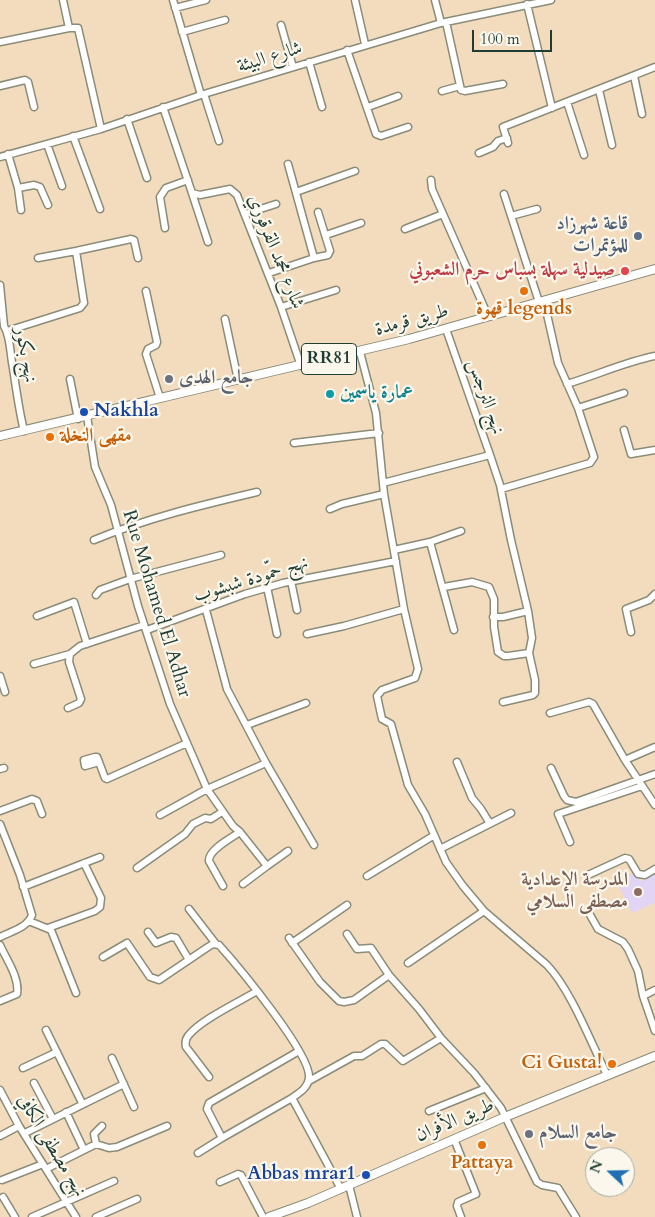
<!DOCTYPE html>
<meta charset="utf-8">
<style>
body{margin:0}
#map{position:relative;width:655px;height:1217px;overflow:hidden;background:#f3dcbd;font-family:Cardo,serif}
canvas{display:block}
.north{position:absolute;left:585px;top:1147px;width:50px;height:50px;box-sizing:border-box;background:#fbf7ec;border:1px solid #a3ada2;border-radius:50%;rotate:291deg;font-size:14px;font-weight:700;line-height:20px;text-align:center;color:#1f3d34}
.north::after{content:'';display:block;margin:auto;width:18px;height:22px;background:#1f6fb2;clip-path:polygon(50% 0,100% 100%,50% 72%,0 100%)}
.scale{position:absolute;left:472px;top:30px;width:80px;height:22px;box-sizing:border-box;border:2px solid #1f3d34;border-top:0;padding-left:6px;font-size:15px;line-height:18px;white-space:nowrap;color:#1f3d34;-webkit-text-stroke:4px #fbf7ec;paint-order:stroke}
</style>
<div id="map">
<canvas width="655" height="1217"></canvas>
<div class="north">N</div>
<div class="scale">100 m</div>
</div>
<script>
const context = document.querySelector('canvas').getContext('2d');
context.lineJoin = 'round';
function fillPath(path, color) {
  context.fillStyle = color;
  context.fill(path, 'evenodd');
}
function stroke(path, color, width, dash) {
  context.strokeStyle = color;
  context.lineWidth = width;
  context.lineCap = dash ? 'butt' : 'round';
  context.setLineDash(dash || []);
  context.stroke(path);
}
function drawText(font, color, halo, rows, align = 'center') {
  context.font = font + ' Cardo,Amiri,serif';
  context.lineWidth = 4.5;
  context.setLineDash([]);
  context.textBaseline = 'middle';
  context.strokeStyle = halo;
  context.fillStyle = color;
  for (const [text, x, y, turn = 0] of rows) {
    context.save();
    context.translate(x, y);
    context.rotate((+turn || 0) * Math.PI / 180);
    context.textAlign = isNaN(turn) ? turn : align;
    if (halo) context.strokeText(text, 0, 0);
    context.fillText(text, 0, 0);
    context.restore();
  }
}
const built = new Path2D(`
 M655 873V905L654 903 632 913 617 882 632 874 641 881Z`);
const minor = new Path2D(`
 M63 0 69 28
 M173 0 201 95
 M355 0 365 44
 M435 0 441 23
 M527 4 552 108
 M175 8 206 0
 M446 22 461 90 465 91 503 84
 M281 25 293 67
 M182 32 225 20
 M0 42 69 28H78L101 129
 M347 50 376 134 381 136 408 127
 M309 62 322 107
 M634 76 642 114
 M0 86 25 80 28 82 34 107
 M599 90 612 145
 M442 91 460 86
 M204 94 219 141
 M567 102 584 155
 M163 107 192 193 200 195 230 189 237 195 281 307 301 366
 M368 107 398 96
 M127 119 147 178
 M73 136 100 209
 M508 143 503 127 655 67
 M47 144 62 186
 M479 153 493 147 498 141 507 138
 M8 154 18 188 21 210
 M0 157 101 129 204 94 441 23 551 0
 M431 180 432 189 488 316
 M18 188 34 185 40 187 48 205
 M296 192 355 171
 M192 193 208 242
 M504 194 539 302
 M245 214 276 204
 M511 216 537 209
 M165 228 160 197 166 188 188 180
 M405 229 443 214
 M326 235 361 223
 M38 258 76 251 131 239 134 240 138 258
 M314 258 328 255 330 251 318 212
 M269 273 314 258 288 164
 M0 285 4 326C11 338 10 355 13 368 16 389 19 410 24 431
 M146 291 157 342 156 345 148 349 146 354 160 398
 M281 307 336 290
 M225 319 238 380
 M7 331 80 308 84 303 76 251
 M360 352 376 413 384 494 404 609 418 669 415 678 382 690 377 696 382 719 391 724 408 785 425 814 446 862 463 886 484 911 547 965C571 990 591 1043 607 1075
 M70 379 78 419
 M567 384C597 375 625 362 655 356
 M578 408 624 393
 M87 416 95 467 111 505 138 606 170 704 207 789 233 826 240 832 267 866 243 884
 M624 430 631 454 655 450
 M294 443 379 433
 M490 455 500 485 511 540 528 611
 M383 483 490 455 446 329
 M501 489 590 463 594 457 578 408 558 363 544 301
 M330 509 342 504 384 494
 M94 540C147 518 202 505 257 492
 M430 542 454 630
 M394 550 430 542 461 531
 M291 581 297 610
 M267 587 277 634
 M444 587 472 582 489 587 494 599V627L498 652 504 656H508L529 653 535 680V693L533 695 503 702
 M96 595 100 590 130 579 221 555
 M37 616 74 602 87 644
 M493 617H503L528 611 532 638 529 653
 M147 630 245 594 283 583 396 561
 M631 632 626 609 649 600 655 594
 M307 634 344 626 404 609
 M34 664 70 654
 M0 676 5 692
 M68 708 79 703 81 699 69 662 70 654 80 646 144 625
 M550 713 589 702 593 704 625 760 655 805
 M247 725 306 703
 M95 757H97L99 762 85 766 84 760Z
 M625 760 655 747
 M99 762 105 778 107 779 187 743
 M457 762 472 798 481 809 489 822
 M266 763 314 845
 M551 768 564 796 567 800 576 802 655 774
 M0 769 4 768
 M0 811 32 799 37 801 42 814
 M160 815 207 789 266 763 227 689 206 610
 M0 824 20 875 32 915C27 928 12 931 0 937
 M570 842 558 814 642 786
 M440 849 511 813
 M267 866 288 851
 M137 868 185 834 193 824 205 818 211 819 222 812
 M588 875 625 858 629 859 638 874 645 875 655 869
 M367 876 433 836
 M223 886 209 861C208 850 231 838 240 832
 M23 887 100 857
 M189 909 216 944
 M589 913 598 929 623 942 628 949 638 971 643 996 655 1031
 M29 921 51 930 76 993
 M48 928 95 911 100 907 101 898 84 863
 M148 932 156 943 171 937 176 938 189 960
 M347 934 357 949 371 948 389 975 419 1009 441 1038 474 1073 501 1108 537 1182 542 1185 558 1188 576 1217
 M289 938 320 982 339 1001 344 1002 354 1000 389 975
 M292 943 347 905
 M0 945C6 959 20 978 17 994L0 1001
 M103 957 127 943 150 977 159 980 208 947 213 944 219 945C237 965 312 1055 309 1078 308 1088 299 1093 292 1098L341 1189
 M408 963 484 911
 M643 996 655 990
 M46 1030 82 1103
 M112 1058 134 1107
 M23 1068 57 1052
 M209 1077 186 1047C185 1043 185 1040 188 1036 200 1020 239 1002 257 991
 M309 1081 354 1056H362L381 1044H385L403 1061 441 1038
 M34 1083 53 1119
 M0 1090 19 1126 76 1217
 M292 1098 222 1138 207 1109 209 1103 299 1051
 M429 1111 486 1088
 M66 1112 84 1150
 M25 1133 124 1084
 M0 1136 19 1126
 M454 1139 476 1194 458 1202 457 1206 461 1217
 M96 1144 94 1134 102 1126
 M198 1153 222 1138
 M46 1169 96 1144 109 1148 117 1147 167 1126
 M2 1180 43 1164
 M220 1182 238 1174 241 1175 263 1217
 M349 1185 357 1217
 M3 1197 15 1217
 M32 1217 114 1181
 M96 1217 137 1199`);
const major = new Path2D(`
 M0 436 409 339 655 269
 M269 1217 308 1203 505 1117 655 1056`);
const markers = [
 [638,236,5,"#5c6f8a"],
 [625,271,5,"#e0444e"],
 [524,291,5,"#e8710a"],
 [169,379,5,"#6b7280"],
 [330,394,5,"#0f9aa8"],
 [84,412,5,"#1a4fb4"],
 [50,437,5,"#e8710a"],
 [638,892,5,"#8d6e63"],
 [612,1064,5,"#e8710a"],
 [529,1134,5,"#6b7280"],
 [482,1145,5,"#e8710a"],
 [366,1175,5,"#1a4fb4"]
];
const shields = [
 [329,359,55]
];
const shieldNames = [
 ["RR81",329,359]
];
const streetNames = [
 ["شارع البيئة",270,58,-17],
 ["شارع محمد القرقوري",275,252,68],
 ["طريق قرمدة",412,321,-15],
 ["نهج بكور",25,355,80],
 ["نهج النرجس",485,397,71],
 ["نهج حمّودة شبشوب",251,580,-17],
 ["Rue Mohamed El Adhar",156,604,73],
 ["طريق الأفران",455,1121,-23],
 ["نهج مصطفى الكافي",51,1146,59]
];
const serviceNames = [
 ["قاعة شهرزاد",628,225],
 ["للمؤتمرات",628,247]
];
const healthNames = [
 ["صيدلية سهلة بسباس حرم الشعبوني",615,271]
];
const foodNames = [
 ["قهوة legends",524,310],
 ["مقهى النخلة",60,437,"left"],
 ["Ci Gusta!",602,1064,"right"],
 ["Pattaya",482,1164]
];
const worshipNames = [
 ["جامع الهدى",179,379],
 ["جامع السلام",539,1134]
];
const cultureNames = [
 ["عمارة ياسمين",340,394]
];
const transitNames = [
 ["Nakhla",94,412],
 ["Abbas mrar1",356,1175,"right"]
];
const educationNames = [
 ["المدرسة الإعدادية",628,881],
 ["مصطفى السلامي",628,903]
];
fillPath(built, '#e1d4f4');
stroke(minor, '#898c78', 9);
stroke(major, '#898c78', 10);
stroke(minor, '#fff', 6);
stroke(major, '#fff', 8);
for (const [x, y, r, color] of markers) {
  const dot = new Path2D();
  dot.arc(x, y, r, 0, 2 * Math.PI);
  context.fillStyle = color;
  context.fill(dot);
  stroke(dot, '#fbf7ec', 2);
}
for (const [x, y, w] of shields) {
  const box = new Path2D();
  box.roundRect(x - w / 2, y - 15.5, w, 31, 4);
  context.fillStyle = '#fbf7ec';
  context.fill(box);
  stroke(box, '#1f3d34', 1);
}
drawText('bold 18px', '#1f3d34', null, shieldNames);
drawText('19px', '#1f3d34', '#fbf7ec', streetNames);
drawText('bold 19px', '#4e5e75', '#fbf7ec', serviceNames, 'right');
drawText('bold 19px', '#be3a42', '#fbf7ec', healthNames, 'right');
drawText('bold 19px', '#c56008', '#fbf7ec', foodNames);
drawText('bold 19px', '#5b616d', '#fbf7ec', worshipNames, 'left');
drawText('bold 19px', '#0d838f', '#fbf7ec', cultureNames, 'left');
drawText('bold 19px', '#164399', '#fbf7ec', transitNames, 'left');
drawText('bold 19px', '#785e54', '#fbf7ec', educationNames, 'right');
</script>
